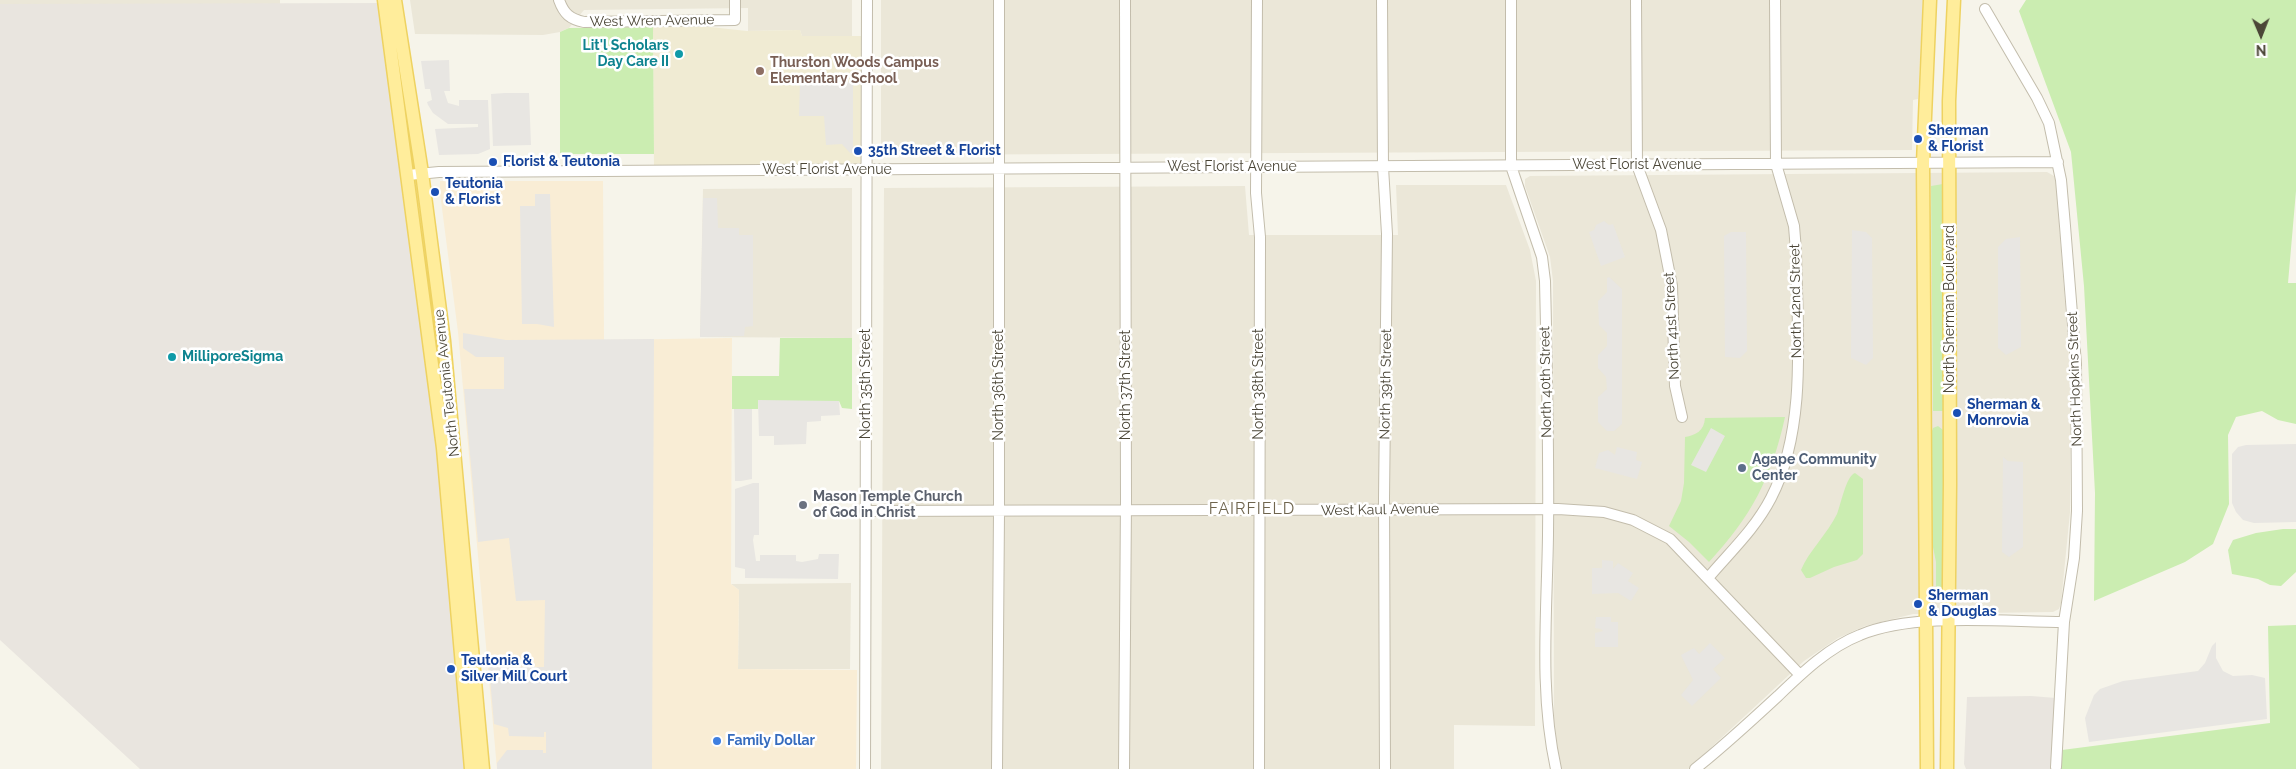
<!DOCTYPE html>
<style>
body{margin:0}
#map{position:relative;width:2296px;height:769px;overflow:hidden;background:#f6f4ea;font-family:Raleway,sans-serif}
canvas{display:block}
.north{position:absolute;left:2236px;top:10px;width:50px;height:50px;-webkit-text-stroke:4px #fff;paint-order:stroke;rotate:179deg;font-size:14px;font-weight:700;line-height:20px;text-align:center;color:#4b4637}
.north::after{content:'';display:block;margin:auto;width:18px;height:22px;background:#4b4637;clip-path:polygon(50% 0,100% 100%,50% 72%,0 100%)}
</style>
<div id="map">
<canvas width="2296" height="769"></canvas>
<div class="north">N</div>
</div>
<script>
const context = document.querySelector('canvas').getContext('2d');
context.lineJoin = 'round';
function fillPath(path, color) {
  context.fillStyle = color;
  context.fill(path, 'evenodd');
}
function stroke(path, color, width, dash) {
  context.strokeStyle = color;
  context.lineWidth = width;
  context.lineCap = dash ? 'butt' : 'round';
  context.setLineDash(dash || []);
  context.stroke(path);
}
function drawText(font, color, halo, rows, align = 'center') {
  context.font = font + ' Raleway,sans-serif';
  context.lineWidth = 5;
  context.setLineDash([]);
  context.textBaseline = 'middle';
  context.strokeStyle = halo;
  context.fillStyle = color;
  for (const [text, x, y, turn = 0] of rows) {
    context.save();
    context.translate(x, y);
    context.rotate((+turn || 0) * Math.PI / 180);
    context.textAlign = isNaN(turn) ? turn : align;
    if (halo) context.strokeText(text, 0, 0);
    context.fillText(text, 0, 0);
    context.restore();
  }
}
const residential = new Path2D(`
 M0 0H280V4H0Z
 M410 0H852V36H802L800 30 748 31V8L584 10 569 28 560 32 543 35 415 34Z
 M881 0H1923L1918 99 1913 100 1912 150 881 155Z
 M2047 172 2054 176 2056 182 2070 371V512L2061 603 2059 609 2053 612 1913 614 1865 626 1838 638 1804 661 1688 769H1559L1554 731 1553 281 1550 257 1525 186V179L1530 176Z
 M1396 185H1506L1530 250 1536 281 1535 726 1454 725V769H881L884 188 1245 186 1249 235H1398Z
 M852 188V338L700 337 703 189Z
 M851 583 850 669H738L739 590 731 584Z`);
const commercial = new Path2D(`
 M440 181H603L604 340 732 338 731 584 739 590 738 669 857 670 856 769H497L458 332 440 193Z`);
const industrial = new Path2D(`
 M385 3 410 189 471 769H140L0 640V4Z
 M2031 696 2056 698 2052 769H1966L1964 764 1967 697Z`);
const education = new Path2D(`
 M653 27H710L747 31 800 30 802 36H867V170L654 171Z`);
const green = new Path2D(`
 M2026 0H2296V191L2288 283H2296V424L2278 420 2262 411 2236 417 2228 435 2229 504 2213 544 2185 562 2094 601 2095 493 2084 286 2071 152 2019 11Z
 M653 27 654 154H560V32L569 28Z
 M1943 184 1944 408 1943 411H1933L1931 186Z
 M780 338H852V409L842 408 839 401H758V409H732V376H779Z
 M1785 417C1772 477 1751 517 1709 562L1689 542 1669 526 1681 501 1684 483 1685 437C1696 435 1704 431 1705 418Z
 M1938 426 1943 430 1944 600H1937L1936 598V562L1932 542V431L1933 428Z
 M1855 473 1863 479V554L1857 560 1834 567 1810 578H1806L1801 570C1808 552 1828 533 1837 514 1841 504 1846 476 1855 473Z
 M2283 529H2296V572L2281 586 2270 585 2258 579 2232 574 2228 550 2233 540 2256 533Z
 M2296 625V769H2059L2062 750 2270 723 2268 626Z`);
const parking = new Path2D(`
 M449 60 450 91H444L448 103 459 106V100H488L490 149 478 154 439 155 435 129 478 127V124H448L433 113 428 105 427 102 432 100 430 89H425L421 61Z
 M800 81 853 82V153H850L842 144 826 145 824 116H799Z
 M505 93H529L531 145 493 146 491 94Z
 M535 194H550L554 327 537 324H522L520 206H535Z
 M703 198H717L718 228H739V235H753V326L745 327 744 336 700 337Z
 M1604 221 1609 225 1613 224 1625 257 1601 266 1589 232 1594 230 1596 225Z
 M1852 230 1866 232 1872 238 1873 358 1866 365 1851 358Z
 M1731 232H1746L1747 351 1740 358 1725 357 1724 236Z
 M2020 237 2021 347 2006 355 1998 348V247L2006 239Z
 M1609 277 1622 289V424L1614 431H1607L1598 422V397L1607 389 1606 377 1598 368V355L1607 346V333L1599 325 1598 301 1607 292V278Z
 M463 333 506 340 654 339 652 769H497V763L507 750H543V753H546V732H544V737L509 736 508 728 494 724 489 667H544L545 600 516 601 509 538 478 542 464 389H504V357H476L463 348Z
 M758 400 839 401 840 415 821 416V421L807 422 806 444 774 445V436H759Z
 M734 409H752V479L741 481H735Z
 M1711 428 1725 436 1706 472 1691 465Z
 M2296 444V522L2254 523 2243 520 2236 512 2232 503V454L2238 447 2246 445Z
 M1617 447 1637 452 1636 460 1642 462 1637 479 1595 468 1599 453 1608 450 1615 455Z
 M2003 457 2008 461 2023 462V547L2009 557 2002 552Z
 M753 483H759V535H754L753 540 756 561H760V555H796V561L802 562 818 559 819 554H839L838 579 745 578V569L735 567V489Z
 M1602 560 1613 561V569L1618 563 1633 573 1628 581 1639 588 1631 601 1618 593 1592 594V568H1602Z
 M1596 617H1611V622H1618V647H1595V633L1603 631 1601 629 1595 628Z
 M2216 642V658L2223 671 2233 676 2252 675 2265 678 2267 719 2089 742 2085 718 2094 695 2100 689 2123 681 2198 671 2205 663 2212 646Z
 M1710 643 1725 658 1713 669 1721 678 1692 706 1681 695 1693 680 1681 655 1694 648 1699 654Z`);
const minor = new Path2D(`
 M559 0C564 14 570 19 584 22L735 20V0
 M1257 0 1256 193 1260 237 1259 769
 M1382 0 1383 167 1387 234 1384 498 1385 769
 M1511 0V166L1542 257 1545 281C1547 366 1549 451 1548 535 1547 612 1539 693 1556 769
 M1636 0 1637 165 1661 230 1672 286 1675 386 1682 417
 M1985 9 2037 98 2049 123 2061 180 2065 226 2076 364 2077 511 2074 558 2064 622 2056 767
 M408 175 439 172 2058 162
 M865 511 1558 509 1604 512 1633 520 1670 539 1800 675
 M1708 578C1730 552 1755 529 1771 498 1808 427 1797 329 1796 251L1794 226 1776 164 1775 0
 M865 769 867 0
 M997 769 999 512V0
 M1124 769 1126 500 1125 0
 M1695 769C1724 746 1751 721 1778 696 1802 673 1829 647 1860 635 1915 612 2005 622 2064 622`);
const major = new Path2D(`
 M384 0 443 448 471 769
 M395 0 422 173 444 341 483 769
 M1927 769 1923 163 1930 0
 M1947 769 1950 483 1949 101 1954 0`);
const markers = [
 [679,54,5,"#0f9aa8"],
 [760,71,5,"#8d6e63"],
 [1918,139,5,"#1a4fb4"],
 [858,151,5,"#1a4fb4"],
 [493,162,5,"#1a4fb4"],
 [435,192,5,"#1a4fb4"],
 [172,357,5,"#0f9aa8"],
 [1957,413,5,"#1a4fb4"],
 [1742,468,5,"#5c6f8a"],
 [803,505,5,"#6b7280"],
 [1918,604,5,"#1a4fb4"],
 [451,669,5,"#1a4fb4"],
 [717,741,5,"#3f7fe0"]
];
const streetNames = [
 ["West Wren Avenue",652,21,-1],
 ["West Florist Avenue",1637,165],
 ["West Florist Avenue",1232,167],
 ["West Florist Avenue",827,170],
 ["North 42nd Street",1796,301,-91],
 ["North Sherman Boulevard",1950,309,-90],
 ["North 41st Street",1672,326,-93],
 ["North Hopkins Street",2075,379,-92],
 ["North 40th Street",1546,382,-91],
 ["North Teutonia Avenue",447,383,-96],
 ["North 35th Street",866,384,-90],
 ["North 38th Street",1259,384,-90],
 ["North 39th Street",1386,384,-89],
 ["North 36th Street",999,385,-90],
 ["North 37th Street",1126,385,-90],
 ["West Kaul Avenue",1380,510,-1]
];
const cultureNames = [
 ["Lit'l Scholars",669,46],
 ["Day Care II",669,62],
 ["MilliporeSigma",182,357,"left"]
];
const educationNames = [
 ["Thurston Woods Campus",770,63],
 ["Elementary School",770,79]
];
const transitNames = [
 ["Sherman",1928,131],
 ["& Florist",1928,147],
 ["35th Street & Florist",868,151],
 ["Florist & Teutonia",503,162],
 ["Teutonia",445,184],
 ["& Florist",445,200],
 ["Sherman &",1967,405],
 ["Monrovia",1967,421],
 ["Sherman",1928,596],
 ["& Douglas",1928,612],
 ["Teutonia &",461,661],
 ["Silver Mill Court",461,677]
];
const serviceNames = [
 ["Agape Community",1752,460],
 ["Center",1752,476]
];
const worshipNames = [
 ["Mason Temple Church",813,497],
 ["of God in Christ",813,513]
];
const shopNames = [
 ["Family Dollar",727,741]
];
const quarterNames = [
 ["FAIRFIELD",1252,509]
];
fillPath(residential, '#ebe7d8');
fillPath(commercial, '#f9edd5');
fillPath(industrial, '#e9e5df');
fillPath(education, '#f0ebd3');
fillPath(green, '#cbedb1');
fillPath(parking, '#e8e6e2');
stroke(minor, '#c3bdac', 12);
stroke(major, '#eed261', 15);
stroke(minor, '#fff', 10);
stroke(major, '#ffed9b', 12);
for (const [x, y, r, color] of markers) {
  const dot = new Path2D();
  dot.arc(x, y, r, 0, 2 * Math.PI);
  context.fillStyle = color;
  context.fill(dot);
  stroke(dot, '#fff', 2);
}
drawText('14px', '#4b4637', '#fff', streetNames);
drawText('bold 14px', '#0d838f', '#fff', cultureNames, 'right');
drawText('bold 14px', '#785e54', '#fff', educationNames, 'left');
drawText('bold 14px', '#164399', '#fff', transitNames, 'left');
drawText('bold 14px', '#4e5e75', '#fff', serviceNames, 'left');
drawText('bold 14px', '#5b616d', '#fff', worshipNames, 'left');
drawText('bold 14px', '#366cbe', '#fff', shopNames, 'left');
context.letterSpacing = '1px';
drawText('16px', '#6f654e', '#fff', quarterNames);
context.letterSpacing = '0px';
</script>
